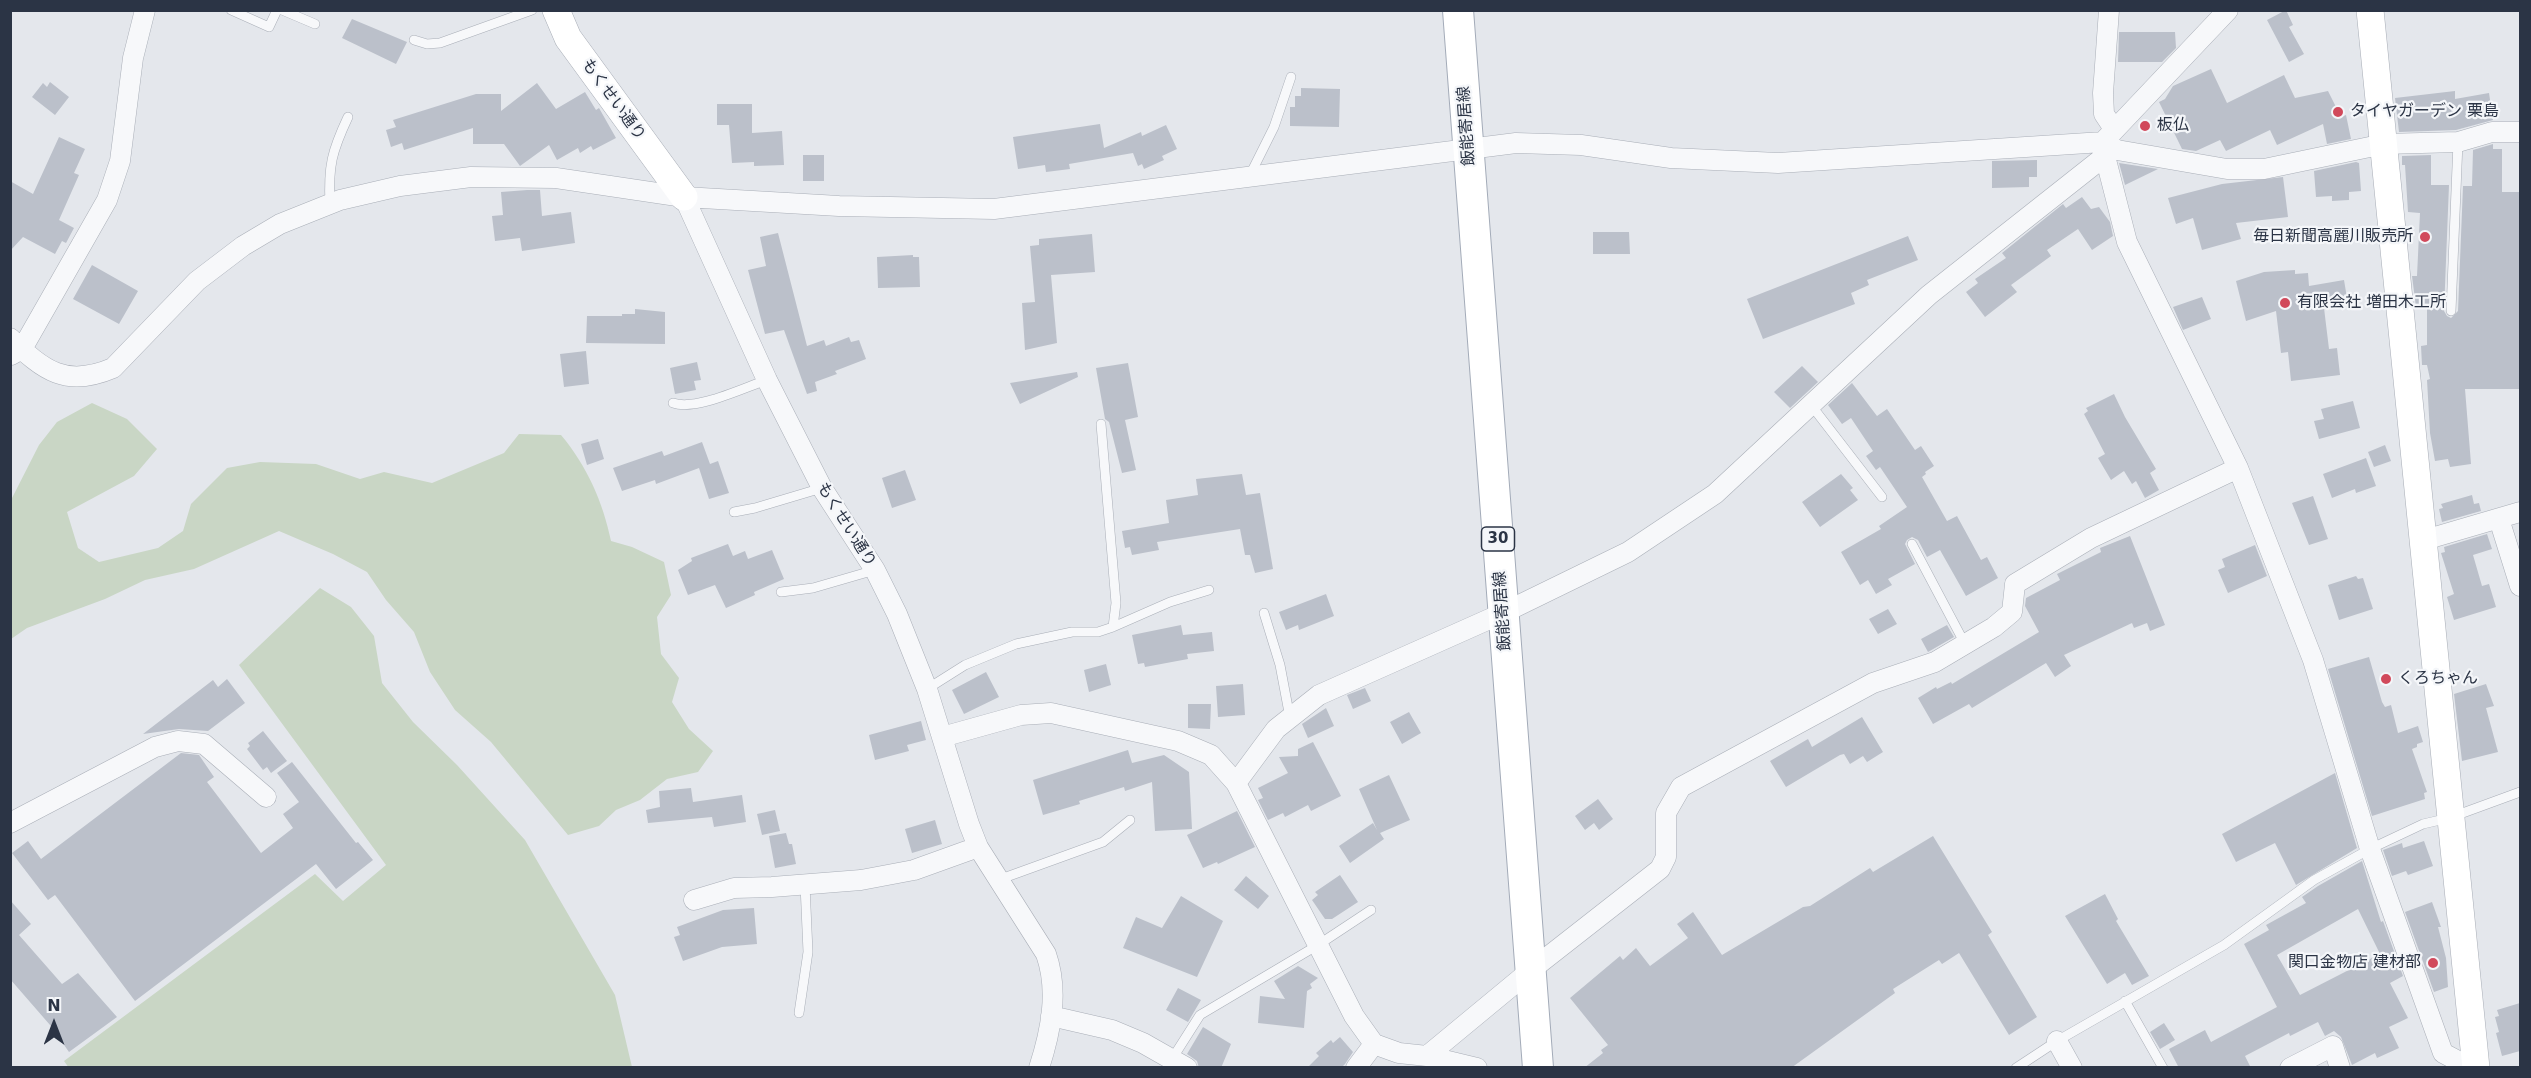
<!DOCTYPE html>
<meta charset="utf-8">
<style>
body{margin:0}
#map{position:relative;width:2531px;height:1078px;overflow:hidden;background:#e4e7ec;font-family:"DejaVu Sans",sans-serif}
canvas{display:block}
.frame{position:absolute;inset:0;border:12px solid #2b3445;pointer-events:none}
.north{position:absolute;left:24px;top:994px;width:60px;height:60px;-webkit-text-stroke:4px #f4f6f9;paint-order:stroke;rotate:0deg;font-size:16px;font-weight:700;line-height:24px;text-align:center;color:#2b3445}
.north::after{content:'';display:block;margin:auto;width:21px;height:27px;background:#2b3445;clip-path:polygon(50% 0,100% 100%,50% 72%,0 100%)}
</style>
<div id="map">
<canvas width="2531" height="1078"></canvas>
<div class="frame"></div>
<div class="north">N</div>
</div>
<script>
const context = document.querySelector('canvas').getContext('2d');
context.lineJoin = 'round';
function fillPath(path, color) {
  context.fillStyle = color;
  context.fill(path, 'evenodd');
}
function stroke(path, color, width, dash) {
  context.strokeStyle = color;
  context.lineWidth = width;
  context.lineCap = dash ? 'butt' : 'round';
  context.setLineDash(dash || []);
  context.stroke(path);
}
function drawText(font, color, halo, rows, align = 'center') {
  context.font = font + ' "DejaVu Sans","Noto Sans JP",sans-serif';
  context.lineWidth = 4.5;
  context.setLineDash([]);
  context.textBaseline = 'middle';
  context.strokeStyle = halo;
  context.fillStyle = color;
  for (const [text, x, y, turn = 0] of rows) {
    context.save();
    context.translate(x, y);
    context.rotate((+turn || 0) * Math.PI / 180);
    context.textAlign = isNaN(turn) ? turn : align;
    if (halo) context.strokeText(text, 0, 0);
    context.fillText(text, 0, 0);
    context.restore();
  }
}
const green = new Path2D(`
 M92 403 127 419 157 449 134 476 67 512 78 548 99 562 158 548 183 531 191 504 227 468 260 462 316 464 360 479 384 472 432 483 504 453 519 434 561 435C587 466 603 502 611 541L632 547 664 562 671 595 657 617 661 654 679 678 672 702 689 729 713 751 698 772 667 779 640 800 616 810 599 826 568 835 491 742 455 710 430 672 414 632 386 600 367 572 333 554 279 531 194 569 145 580 105 599 27 628 11 639V500L39 445 57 422Z
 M320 588 351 607 374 636 382 683 413 722 457 765 525 840 615 995 632 1067 69 1068 64 1061 315 874 343 901 386 865 239 665Z`);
const building = new Path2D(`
 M2286 10 2293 25 2289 27 2304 54 2289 62 2267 20Z
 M352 19 407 42 396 64 342 38Z
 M2119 32H2175L2176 48 2162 62H2118Z
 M2211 69 2227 103 2284 75 2295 98 2328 91 2341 117 2346 115 2351 139 2327 144 2323 124 2277 145 2270 130 2226 151 2220 140 2196 151 2182 149 2159 102 2165 99 2173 86Z
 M50 82 69 97 55 115 32 97 43 83 47 87Z
 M537 83 556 109 585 92 596 110 599 108 616 138 593 150 591 146 580 153 578 148 557 160 549 145 520 166 504 144H473V128L404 150 402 143 391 147 386 130 396 127 393 120 476 94H501V111Z
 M1301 88 1340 89 1339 127 1290 126V107H1295V96H1301Z
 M2455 91V99L2489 93 2493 120 2456 130 2399 132 2395 98Z
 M717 104H752V133L782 131 784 165 754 166V162L732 163 729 125H717Z
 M1100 124 1104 148 1141 132 1142 136 1166 125 1177 149 1162 156 1164 160 1144 169 1142 164 1138 166 1133 153 1069 164 1070 169 1046 172 1045 165 1018 169 1013 137Z
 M59 137 85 149 74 173 79 175 59 220 74 228 66 243 62 241 55 254 23 237 10 251V181L33 194Z
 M2493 144V149H2502V192H2520V389H2465L2471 464 2450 467 2448 459 2435 461 2430 433 2427 380 2430 379 2427 365H2422L2421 346 2427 345V307H2416L2412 276H2417L2420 213 2408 212 2405 165H2402V156L2431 155V185H2449L2444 311 2447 316 2451 318 2458 311 2463 186H2472L2473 150Z
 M803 155H824V181H803Z
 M2037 160V177H2029V187L1992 188V161Z
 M2356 162 2359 163 2361 191 2349 192V200L2332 201V196L2316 197 2314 171Z
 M2119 163 2158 169 2125 185Z
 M2283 177 2288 217 2236 223 2241 239 2202 250 2193 218 2176 224 2168 198 2222 184Z
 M527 190H540L542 216 571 212 575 243 522 251 520 238 495 241 492 216 503 215 501 192Z
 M2082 197 2091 209 2099 207 2110 222 2113 236 2092 250 2078 229 2047 250 2051 256 2011 285 2017 292 1985 317 1966 292 1978 283 1975 279 2006 258 2002 253 2063 204 2066 208Z
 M1593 232H1629L1630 254H1593Z
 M778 233 807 346 824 340 826 346 849 337 851 342 859 340 866 359 835 371 837 374 815 382 817 391 807 394 784 330 765 334 748 270 766 266 760 237Z
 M1092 234 1095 272 1051 275 1057 343 1025 350 1022 303 1035 302 1030 246 1039 245V239Z
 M1908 236 1918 260 1867 280 1869 285 1851 293 1855 304 1763 339 1747 299Z
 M913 255V257H919L920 287 878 288 877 257Z
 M92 265 138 291 119 324 73 299Z
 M2295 270V274L2308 273 2309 286 2344 280 2348 304 2324 308 2329 349 2337 348 2340 375 2291 381 2288 352 2281 353 2276 311 2246 321 2236 281 2264 272Z
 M2202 297 2211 319 2183 330 2173 307Z
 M635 309 665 312V344L586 343 587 316H622V314H635Z
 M586 351 589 384 564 387 560 354Z
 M697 362 701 380 694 381 696 390 675 394 670 368Z
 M1128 363 1138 417 1125 420 1136 470 1122 473 1109 422 1105 419 1096 368Z
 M1802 366 1818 382 1790 408 1774 392Z
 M1077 372 1078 377 1020 404 1010 383Z
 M1852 383 1877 416 1887 409 1915 450 1921 446 1934 466 1925 472 1926 474 1922 477 1947 521 1957 516 1981 560 1987 557 1998 578 1966 596 1940 550 1927 557 1918 540 1912 537 1907 540 1905 544 1915 564 1888 579 1892 585 1876 594 1868 580 1860 585 1841 552 1881 529 1879 526 1907 507 1880 467 1876 470 1866 456 1873 451 1851 418 1842 424 1828 405Z
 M2114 394 2125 417 2156 469 2150 473 2159 490 2145 498 2136 481 2132 484 2124 471 2111 480 2098 458 2105 454 2084 414 2088 411 2086 408Z
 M2353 401 2360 428 2319 439 2314 421 2324 419 2321 409Z
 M598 439 604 459 587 465 581 444Z
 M702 442 710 464 718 461 729 493 709 499 699 468 656 484 655 480 622 491 613 468 662 451 664 456Z
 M2385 445 2391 461 2374 467 2368 452Z
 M2366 458 2376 486 2356 493 2355 489 2332 498 2323 474Z
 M905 470 916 500 892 508 882 478Z
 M1242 474 1246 495 1260 493 1273 569 1255 573 1250 555H1245L1240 529 1157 542 1159 550 1132 555 1130 547 1125 548 1122 531 1169 523 1166 500 1198 495 1196 479Z
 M1841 474 1853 488 1850 490 1858 500 1820 527 1802 502Z
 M2472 495 2474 504 2479 503 2481 511 2442 522 2439 509 2443 508 2441 504Z
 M2313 496 2328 539 2309 545 2292 503Z
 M2487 534 2492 549 2473 555 2482 586 2489 584 2496 607 2454 620 2447 597 2454 594 2441 553 2445 552 2444 547Z
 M2130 536 2165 625 2150 631 2147 623 2134 628 2132 623 2064 655 2071 666 2055 677 2046 663 1972 708 1969 704 1933 724 1918 698 1936 687 1937 689 1951 682 1952 684 2039 632 2025 606 2026 598 2060 580 2057 574 2101 552 2100 548Z
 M728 544 733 556 745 551 748 559 772 550 784 579 754 592 755 595 726 608 715 585 688 595 678 570 692 561 691 558Z
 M2255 545 2267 576 2228 593 2218 570 2225 567 2222 559Z
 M2356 576 2358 579 2363 578 2373 609 2339 620 2328 585Z
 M1326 594 1334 616 1299 630 1298 625 1286 630 1279 612Z
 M1888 609 1897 624 1878 634 1869 619Z
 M1181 625 1183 635 1212 632 1214 651 1187 654 1188 659 1145 667 1144 663 1138 664 1132 635Z
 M1947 625 1954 637 1928 652 1921 639Z
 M2369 657 2382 702 2385 707 2391 705 2398 733 2418 726 2423 742 2417 744V747L2412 749 2427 792 2424 793 2425 799 2372 816 2328 669Z
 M1106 664 1111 685 1089 692 1084 670Z
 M986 672 999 697 964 714 952 690Z
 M227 679 245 703 208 731 179 729 143 734 213 680 218 687Z
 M1243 684 1245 715 1218 717 1216 686Z
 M2486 684 2494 706 2486 708 2498 752 2462 761 2454 694Z
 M1365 688 1371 701 1353 709 1347 695Z
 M1188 704H1211L1210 729 1188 728Z
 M1326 708 1334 726 1308 738 1302 724Z
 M1409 712 1421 733 1402 744 1390 722Z
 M1862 717 1883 752 1867 762 1863 756 1850 764 1844 754 1840 755 1786 787 1770 761 1808 739 1812 747Z
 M921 721 926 740 907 745 909 751 875 760 869 735Z
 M263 731 287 761 271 773 267 767 263 770 247 749 250 746 248 743Z
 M1313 742 1341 796 1311 811 1308 805 1285 817 1283 813 1268 820 1258 800 1263 798 1258 788 1288 773 1279 757 1298 756V749Z
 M1128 750 1132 763 1164 755 1189 772 1192 829 1155 831 1152 782 1125 791 1124 787 1079 801 1080 804 1043 815 1033 780Z
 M181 753 199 755 214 777 207 782 261 853 293 828 283 814 299 802 277 773 292 762 356 843 358 842 373 860 336 889 316 864 135 1001 55 895 48 900 12 853 28 841 41 859Z
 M2335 773 2357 848 2296 885 2275 843 2236 862 2222 834Z
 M1389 775 1410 820 1380 833 1384 839 1350 863 1339 846 1373 823 1377 830 1359 789Z
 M691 788 693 802 742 795 746 822 714 827 712 817 648 823 646 810 660 807 659 791Z
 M1598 799 1613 819 1599 830 1594 823 1585 830 1575 816Z
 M775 810 780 831 762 835 757 814Z
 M1237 811 1255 847 1218 864 1217 862 1203 868 1187 835Z
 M935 820 942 844 912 853 905 829Z
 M786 833 789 844H792L796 864 775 868 769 836Z
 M1933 836 1992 932 1988 935 2037 1017 2009 1035 1959 953 1942 964 1939 960 1893 989 1895 993 1791 1068H1584L1603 1053 1601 1050 1608 1045 1570 998 1620 956 1623 960 1636 948 1650 966 1688 938 1677 924 1693 912 1722 955 1803 907 1810 906 1870 868 1873 872Z
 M2424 841 2433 866 2408 875 2406 871 2392 876 2383 850 2402 843 2403 848Z
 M2362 861 2381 922 2383 921 2403 976 2390 983 2408 1018 2389 1027 2399 1048 2377 1058 2375 1053 2352 1065 2341 1037 2334 1031 2325 1036 2318 1022 2290 1036 2289 1033 2245 1056 2251 1068H2179L2169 1049 2205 1030 2211 1042 2277 1007 2244 944 2269 930 2266 925 2306 903 2302 897 2318 886ZM2358 909 2380 954 2300 995 2277 955Z
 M1340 875 1358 902 1332 919H1325L1312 900 1318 895 1315 892Z
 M1246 876 1269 896 1258 909 1234 890Z
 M2105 894 2118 919 2116 921 2149 976 2132 985 2125 973 2107 984 2065 916Z
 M1181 896 1223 921 1197 977 1123 948 1136 917 1162 928Z
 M10 900 31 924 19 935 62 984 78 973 117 1017 69 1052 50 1025 10 979Z
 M2432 902 2441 927H2438L2446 958 2448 987 2434 992 2405 912Z
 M754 908 757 944 722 947 683 961 674 937 680 935 677 927 723 910Z
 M1298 966 1318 978 1310 984 1312 988 1307 991 1304 1028 1258 1023 1260 996 1285 999 1274 981Z
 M1178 988 1201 1000 1188 1022 1166 1010Z
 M2520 1003V1051L2502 1056 2496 1033 2499 1032 2495 1017 2499 1016 2497 1010Z
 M2164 1023 2175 1040 2160 1049 2150 1032Z
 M1203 1027 1231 1044 1221 1068H1199L1197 1061 1187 1054Z
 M1340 1037 1353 1052 1345 1064 1341 1068H1307L1319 1056 1316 1053 1331 1040 1333 1043Z`);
const lane = new Path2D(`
 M231 10 269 27 277 10
 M282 10 315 24
 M414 40 427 44 440 43 532 10
 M1249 177 1274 127 1291 77
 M330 204C328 166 332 151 348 117
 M2451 311 2458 142
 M673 403C696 411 743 388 767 380
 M1811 405 1882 497
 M734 512 755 508 822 488
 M1912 544 1965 644
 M781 592 813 588 875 570
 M1264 613 1280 665 1290 718
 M1113 627 1170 602 1209 590
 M927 689 965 665 1016 644 1072 632H1098L1113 627 1116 603 1101 424
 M998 880 1103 842 1130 820
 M2125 1001 2163 1068
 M799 1013 808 952 805 885
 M1172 1059 1200 1015 1318 945 1371 910
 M2016 1068 2057 1041 2224 945 2314 880 2370 849 2423 824 2449 818 2520 792`);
const street = new Path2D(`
 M2109 10 2103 93 2104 114 2114 129
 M2228 10 2103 142 2105 156 2127 242 2238 468 2313 660 2370 849 2443 1053 2460 1062H2475
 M684 197 767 380 822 488 875 570 897 614 927 689 969 824 978 847 1046 954C1059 991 1051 1031 1039 1068
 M10 338C44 371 66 388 113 368L197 281 243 246 280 224 340 200 400 186 471 177 556 178 684 197 839 206 994 209 1516 143 1581 145 1671 158 1778 163 2103 142 2117 150 2227 169H2264L2384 144 2458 142 2492 132H2520
 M11 355 22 349 107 200 120 161 133 58 145 10
 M2499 519 2520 586
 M2421 541 2520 512
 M942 737 1021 715 1051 713 1178 741 1211 755 1236 783 1354 1016 1374 1044 1399 1053 1427 1056 1477 1068
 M1236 783 1276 729 1319 695 1503 613 1628 552 1715 494 1929 295 2105 156
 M10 823 155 747 178 741 204 744 266 797
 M694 900 734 888 772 887 861 880 914 870 978 847
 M1051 1016 1112 1030 1143 1043 1187 1068
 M2057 1041 2072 1068
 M1427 1056 1531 970 1660 869 1666 857V813L1681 787 1873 683 1935 662 1994 627 2012 612 2015 584 2091 538 2238 468
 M1356 1068 1374 1044
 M2290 1068 2333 1046 2340 1068`);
const secondary = new Path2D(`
 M556 10 568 38 684 197
 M2370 10 2476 1068`);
const primary = new Path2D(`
 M1458 10 1538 1068`);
const markers = [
 [2338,112,6,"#d1495b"],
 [2145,126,6,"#d1495b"],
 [2425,237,6,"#d1495b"],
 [2285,303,6,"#d1495b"],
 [2386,679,6,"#d1495b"],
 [2433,963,6,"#d1495b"]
];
const shields = [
 [1498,539,33]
];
const shieldNames = [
 ["30",1498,539]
];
const streetNames = [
 ["もくせい通り",613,100,54],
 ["飯能寄居線",1467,126,-94],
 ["もくせい通り",846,525,58],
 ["飯能寄居線",1503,611,-94]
];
const poiNames = [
 ["タイヤガーデン 栗島",2350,112],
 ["板仏",2157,126],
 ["毎日新聞高麗川販売所",2413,237,"right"],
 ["有限会社 増田木工所",2297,303],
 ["くろちゃん",2398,679],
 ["関口金物店 建材部",2421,963,"right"]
];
fillPath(green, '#c9d6c5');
fillPath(building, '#bbc0ca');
stroke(lane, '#a9aeb7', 10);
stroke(street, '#a9aeb7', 21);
stroke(secondary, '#a9aeb7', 28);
stroke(primary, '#a3abb8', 32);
stroke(lane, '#f7f8fa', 9);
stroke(street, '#f7f8fa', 20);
stroke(secondary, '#fff', 27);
stroke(primary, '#fff', 30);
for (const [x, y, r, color] of markers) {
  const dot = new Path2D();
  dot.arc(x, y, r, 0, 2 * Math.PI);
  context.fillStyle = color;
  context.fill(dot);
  stroke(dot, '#f4f6f9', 2);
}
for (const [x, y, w] of shields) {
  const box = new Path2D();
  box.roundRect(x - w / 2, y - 12, w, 24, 4.5);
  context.fillStyle = '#f4f6f9';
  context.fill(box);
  stroke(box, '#2b3445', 1.5);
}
drawText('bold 15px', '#2b3445', null, shieldNames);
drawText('16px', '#2b3445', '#f4f6f9', streetNames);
drawText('16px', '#2b3445', '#f4f6f9', poiNames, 'left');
</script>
